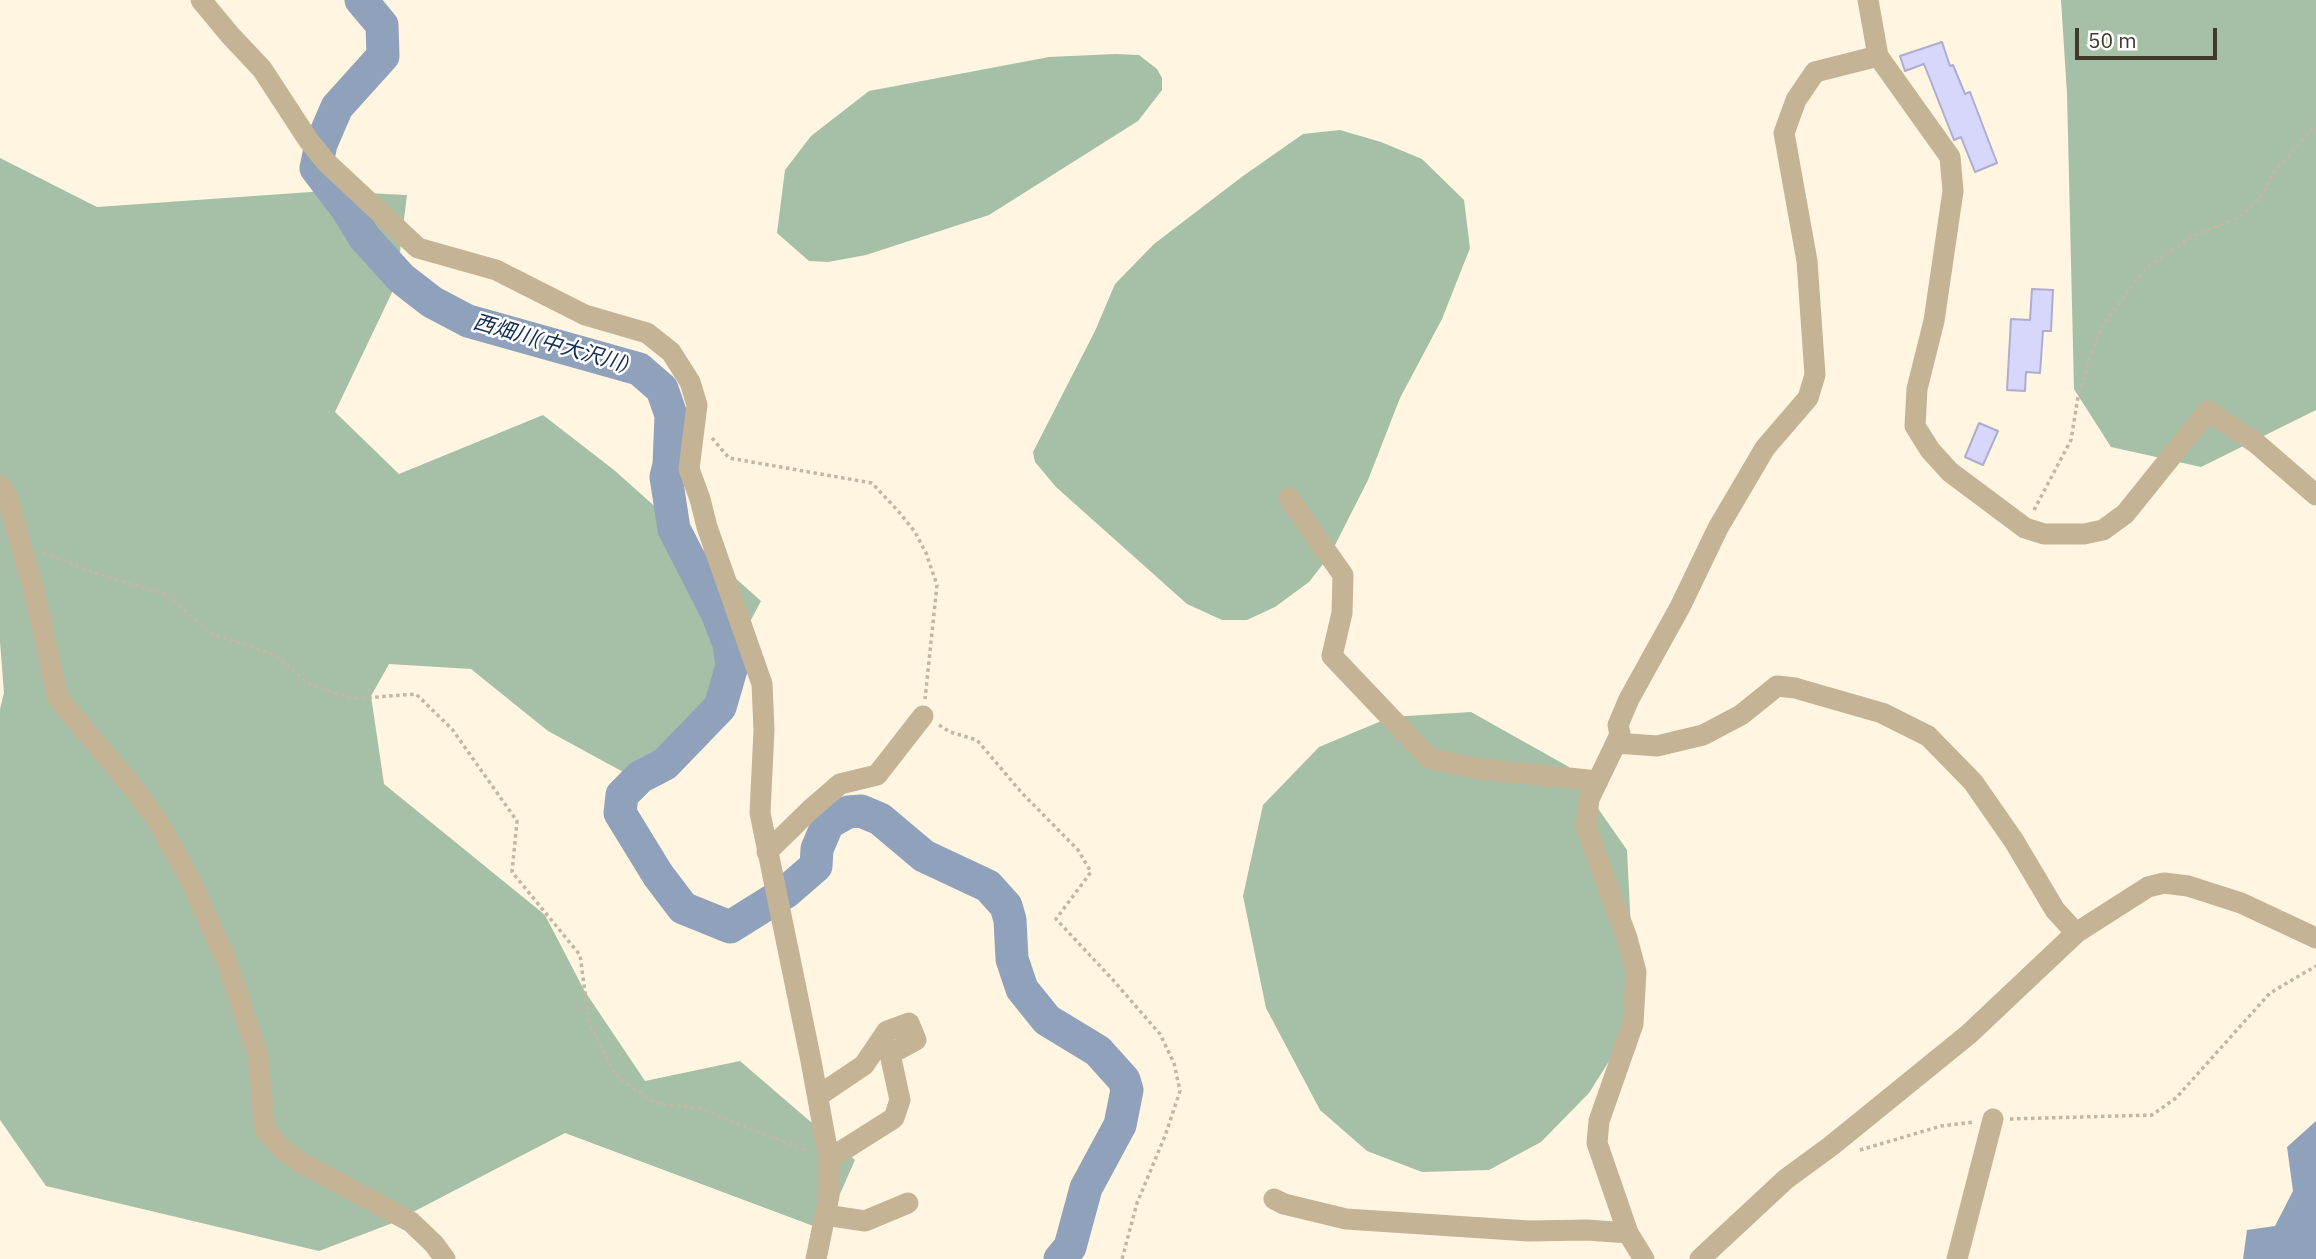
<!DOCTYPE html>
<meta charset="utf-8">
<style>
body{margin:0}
#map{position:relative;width:2316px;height:1259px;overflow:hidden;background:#fff5e0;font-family:"IBM Plex Sans",sans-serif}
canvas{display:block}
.scale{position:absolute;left:2075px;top:28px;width:142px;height:32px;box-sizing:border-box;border:4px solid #413a2c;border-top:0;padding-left:9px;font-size:21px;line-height:24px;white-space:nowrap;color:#413a2c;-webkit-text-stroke:5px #fff;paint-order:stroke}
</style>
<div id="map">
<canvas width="2316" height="1259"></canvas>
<div class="scale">50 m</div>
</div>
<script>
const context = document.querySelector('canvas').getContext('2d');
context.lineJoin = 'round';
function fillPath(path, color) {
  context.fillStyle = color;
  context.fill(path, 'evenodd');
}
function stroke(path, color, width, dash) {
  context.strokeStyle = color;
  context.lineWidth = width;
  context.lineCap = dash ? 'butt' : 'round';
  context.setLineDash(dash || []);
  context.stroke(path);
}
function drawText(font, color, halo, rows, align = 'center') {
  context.font = font + ' "IBM Plex Sans","Noto Sans JP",sans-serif';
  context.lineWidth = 5;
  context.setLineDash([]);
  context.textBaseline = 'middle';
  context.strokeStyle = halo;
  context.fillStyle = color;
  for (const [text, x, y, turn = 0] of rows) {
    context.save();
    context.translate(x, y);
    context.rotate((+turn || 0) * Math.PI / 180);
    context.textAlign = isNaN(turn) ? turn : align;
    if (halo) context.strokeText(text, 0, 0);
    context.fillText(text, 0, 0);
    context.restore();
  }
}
const forest = new Path2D(`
 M2061 0H2316V410L2201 467 2111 447 2074 389 2067 94Z
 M1115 54 1139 55 1157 69 1162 78V90L1138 121 989 215 866 255 828 262 809 261 777 233 785 170 811 136 869 91 1049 57Z
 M1340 130 1381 142 1422 159 1464 200 1470 248 1442 319 1400 398 1368 480 1330 555 1309 582 1275 607 1247 620H1222L1187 604 1056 487 1035 462 1033 452 1095 331 1115 284 1154 244 1243 176 1303 134Z
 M0 158 97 207 325 191 407 195 396 284 335 412 399 474 543 415 614 470 761 601 700 716 638 780 548 731 471 669 389 664 371 696 384 784 545 915 584 990 645 1081 740 1061 855 1160 824 1230 565 1133 390 1224 319 1251 46 1186 0 1120V709L4 693 0 642Z
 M1471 712 1569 767 1627 850 1634 992 1618 1047 1589 1093 1541 1142 1489 1170 1422 1172 1367 1151 1320 1110 1266 1008 1243 896 1263 805 1319 747 1391 717Z`);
const water = new Path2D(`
 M2316 1121V1259H2243L2247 1230 2275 1226 2293 1191 2287 1147Z`);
const river = new Path2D(`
 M361 0 382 25 383 56 337 107 321 144 316 168 347 209 364 237 401 278 432 302 468 321 639 369 662 389 671 415 669 465 666 477 674 529 717 613 729 644 732 666 720 707 665 764 640 777 622 795 620 813 658 875 683 908 730 927 786 892 816 866 817 849 828 823 848 812 861 811 880 819 924 856 988 886 1006 906 1010 920 1012 959 1022 989 1047 1020 1098 1051 1124 1080 1127 1090 1120 1125 1086 1188 1070 1247 1060 1259`);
const building = new Path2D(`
 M1942 42 1950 66 1953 65 1965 94 1970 92 1997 163 1975 172 1961 137 1954 140 1924 64 1905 71 1900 56Z
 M2032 289 2053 290 2051 331H2043L2040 373 2026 372 2025 391 2007 390 2011 319 2030 320Z
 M1979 423 1998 431 1983 465 1965 457Z`);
const path = new Path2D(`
 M712 438 729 458 872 483 899 512 915 532 926 553 937 585 925 699
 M2034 510 2071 440 2079 391 2096 340 2108 318 2147 267 2191 237 2239 217 2260 198 2275 170 2316 126
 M43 552 95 573 167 595 209 633 275 655 308 683 351 699 416 694 452 729 517 821 512 872 580 955 589 1022 615 1075 654 1103 698 1108 808 1151
 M939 725 950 732 977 740 1021 792 1078 850 1091 872 1056 919 1113 980 1160 1034 1174 1063 1180 1091 1165 1136 1137 1203 1122 1259
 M2010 1119 2152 1115 2176 1098 2270 993 2316 966
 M1860 1150 1941 1126 1974 1122`);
const minor = new Path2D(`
 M201 0 230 35 262 69 309 141 326 162 418 248 496 270 585 315 647 333 671 352 690 382 697 405 689 469 700 499 707 527 762 684 764 730 760 813 811 1061 829 1159V1196L816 1259
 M1868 0 1878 56 1950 157 1953 191 1934 321 1917 389 1915 426 1930 450 1950 472 2025 528 2044 534H2084L2103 530 2125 514 2208 411 2256 443 2316 495
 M0 486 8 499 36 598 58 698 135 790 159 823 191 881 228 964 258 1056 265 1130 284 1151 300 1162 411 1222 434 1244 445 1259
 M1289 498 1343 575 1342 613 1332 656 1429 758 1479 769 1598 781
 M1616 743 1657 746 1703 735 1741 715 1777 686 1795 688 1882 713 1928 736 1973 782 2014 841 2055 910 2076 933
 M767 852 810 810 840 784 877 775 923 716
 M818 1096 864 1065 887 1031 909 1023 916 1040 890 1054 900 1100 894 1118 829 1159
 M1274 1199 1284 1204 1346 1219 1529 1231 1587 1230 1628 1233
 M825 1215 865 1221 908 1203
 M1644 1259 1628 1233 1597 1143 1599 1121 1633 1024 1636 972 1627 938 1586 827 1589 799 1616 743 1620 734 1618 725 1629 699 1680 607 1718 528 1765 448 1808 398 1815 375 1807 261 1784 133 1796 100 1815 72 1878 56
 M1700 1259 1786 1179 1831 1146 1969 1034 2076 933 2148 887 2164 883 2188 886 2241 903 2316 938
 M1957 1259 1993 1119`);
const waterNames = [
 ["西畑川(中大沢川)",551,344,16]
];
fillPath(forest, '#a6bfa7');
fillPath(water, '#90a1bc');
stroke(river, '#90a1bc', 33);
fillPath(building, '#d6d7fb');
stroke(building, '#adadd0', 2);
stroke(path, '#c0b7a5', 3.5, [3.5, 3.5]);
stroke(minor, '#c4b495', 21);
drawText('italic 21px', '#152d52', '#fff', waterNames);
</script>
